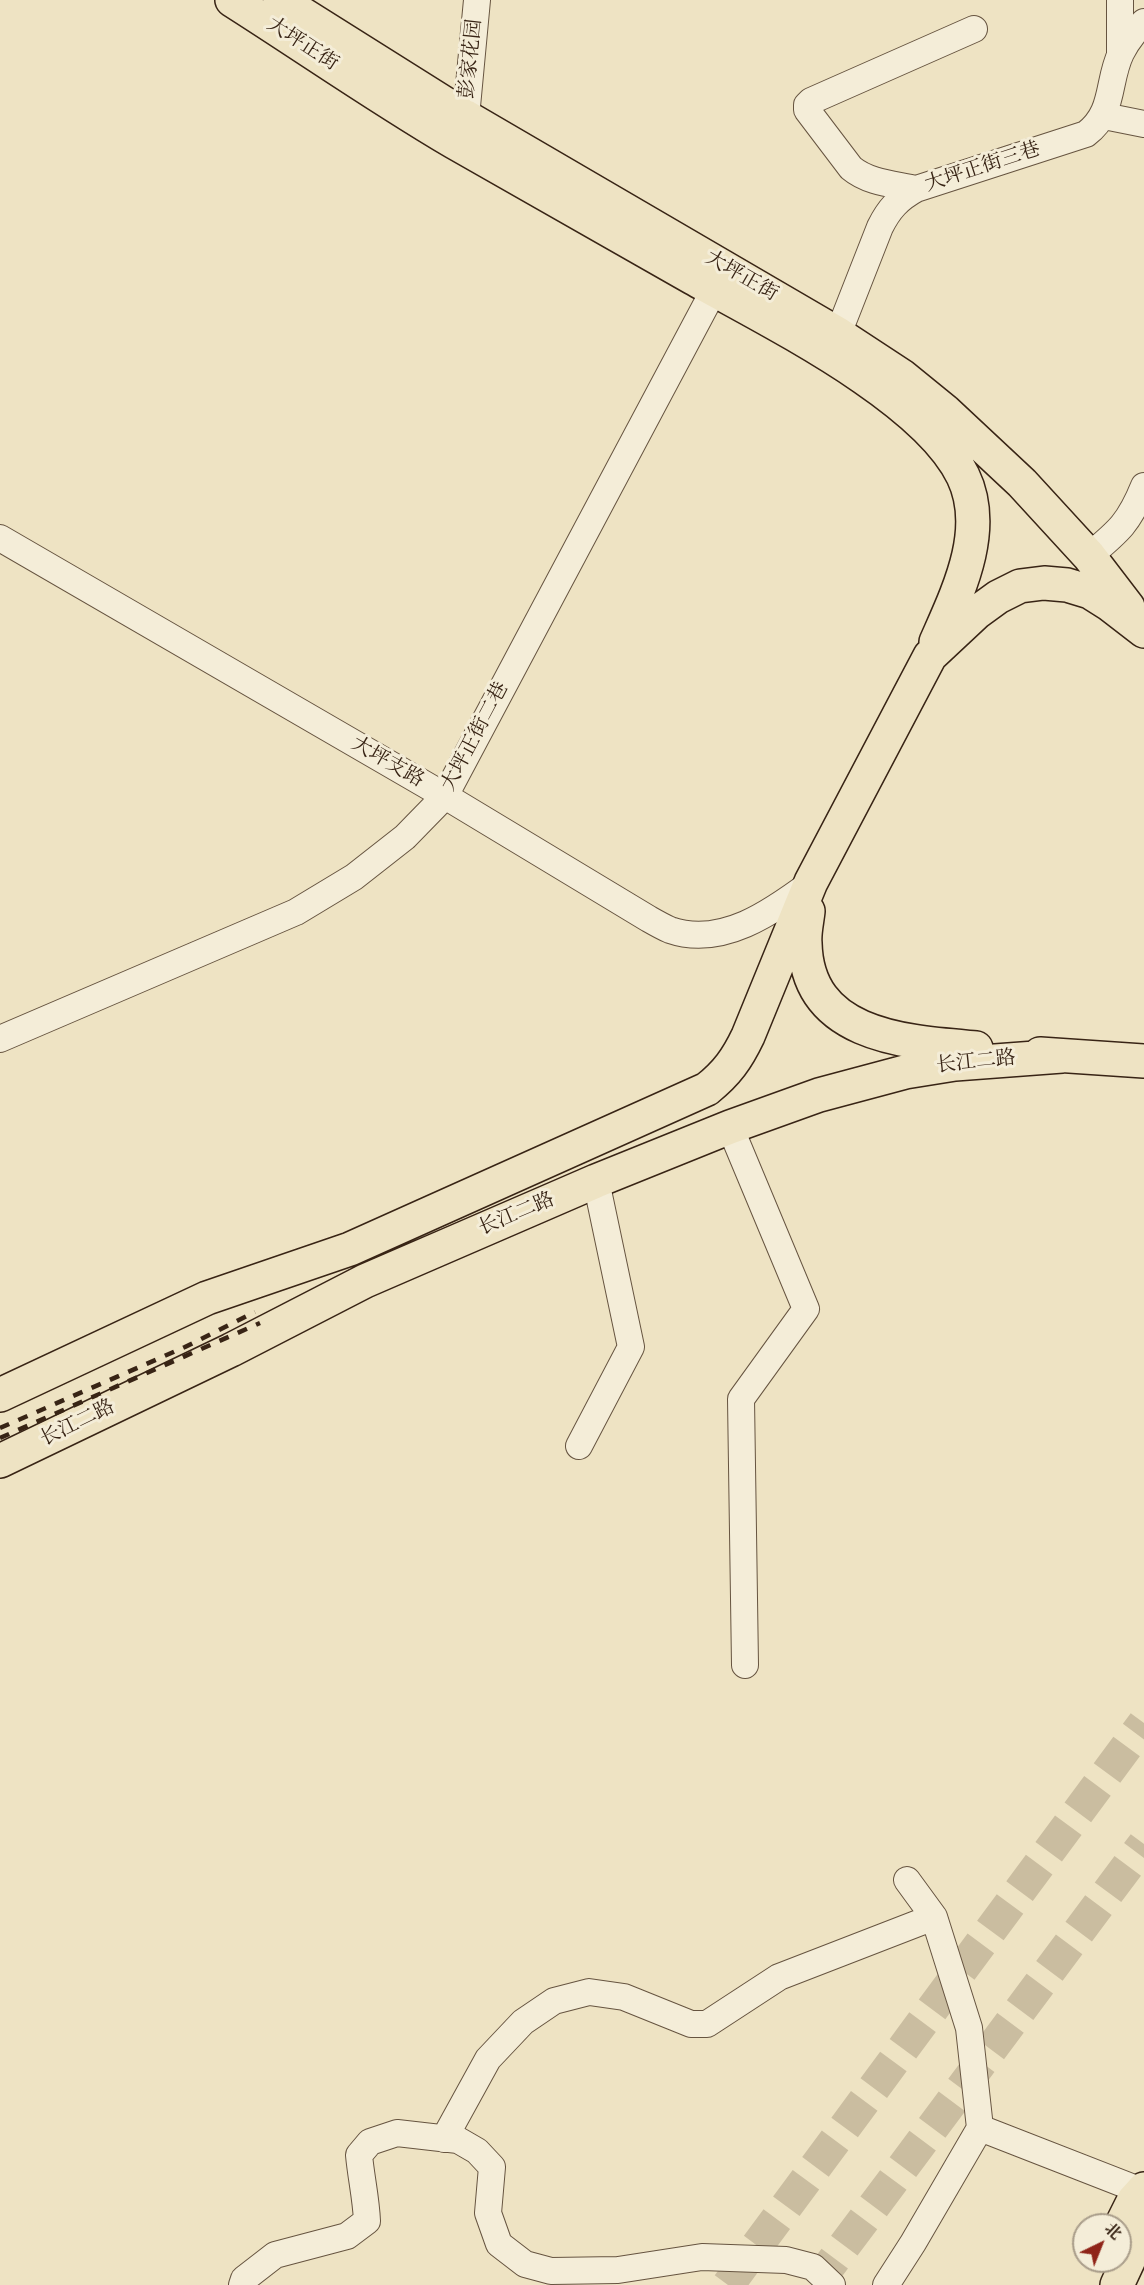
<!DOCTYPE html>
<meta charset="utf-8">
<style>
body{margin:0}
#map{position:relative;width:1144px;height:2285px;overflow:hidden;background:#eee3c3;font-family:"IM FELL Double Pica","Noto Serif SC",serif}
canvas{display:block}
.north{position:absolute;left:1072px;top:2213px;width:60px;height:60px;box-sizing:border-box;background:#f4edd8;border:2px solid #a99d8a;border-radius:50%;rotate:43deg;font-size:16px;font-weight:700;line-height:24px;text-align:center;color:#382415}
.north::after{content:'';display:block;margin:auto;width:21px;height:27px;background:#8f2418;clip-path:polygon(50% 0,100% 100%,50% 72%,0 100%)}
</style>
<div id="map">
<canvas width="1144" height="2285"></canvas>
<div class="north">北</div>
</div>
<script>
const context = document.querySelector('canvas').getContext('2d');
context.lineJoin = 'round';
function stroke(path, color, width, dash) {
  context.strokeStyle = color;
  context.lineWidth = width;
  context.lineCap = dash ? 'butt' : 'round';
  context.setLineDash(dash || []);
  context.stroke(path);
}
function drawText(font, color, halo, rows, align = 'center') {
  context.font = font + ' "IM FELL Double Pica","Noto Serif SC",serif';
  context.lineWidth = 6;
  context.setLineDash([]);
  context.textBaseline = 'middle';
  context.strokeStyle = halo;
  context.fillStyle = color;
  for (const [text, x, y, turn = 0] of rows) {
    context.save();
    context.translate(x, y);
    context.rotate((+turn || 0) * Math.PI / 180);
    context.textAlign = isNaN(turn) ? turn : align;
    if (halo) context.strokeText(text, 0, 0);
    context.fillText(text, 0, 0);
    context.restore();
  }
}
const highwayTunnel = new Path2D(`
 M728 2285 1144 1723
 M815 2285 1144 1844`);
const minor = new Path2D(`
 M1120 54V0
 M1104 116 1144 124
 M466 117 477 0
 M916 189C894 184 869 183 851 168L807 110V105L811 101 974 29
 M838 334 880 227C889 209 898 199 916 189L1086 134C1115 112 1107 82 1121 53 1127 41 1135 31 1144 22
 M0 538 445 796 649 919C656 923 663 927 670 930 722 948 772 912 811 883
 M1089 556C1119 531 1129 523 1144 486
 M0 1039 296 912 354 877 405 837 445 796 714 290
 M730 1127 806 1309 741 1399 745 1665
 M579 1446 631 1347 596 1181
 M980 2128 1144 2192
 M444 2139 488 2059 523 2022 554 2001 589 1992 624 1997 691 2024H707L779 1977 934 1917
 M242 2285 244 2279 275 2255 347 2236 367 2221C366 2198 361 2177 359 2155L370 2142 397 2133 458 2140 477 2151 492 2167 488 2213 499 2244 525 2264 551 2271 618 2270 702 2257 786 2260 813 2267 832 2285
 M886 2285 913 2243 980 2128 969 2028 934 1917 907 1880`);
const major = new Path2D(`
 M232 0C306 47 379 98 454 142 534 188 614 233 693 278 769 321 925 397 963 476 989 530 958 592 936 642
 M280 0 466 117 838 334 902 376 945 411 1022 483 1089 556 1128 607
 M808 911C807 921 804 933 805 943 807 1037 906 1042 976 1048
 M1040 1054 1144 1061
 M0 1395 207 1298 350 1249 707 1089C727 1073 737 1059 748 1036L811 882 930 656 976 613 998 597 1020 586 1044 583 1067 585 1090 592 1109 604 1144 631
 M0 1461 231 1350 365 1281 596 1181 730 1127 819 1095 905 1072 955 1064 1062 1056
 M1120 2228 1134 2200 1144 2189
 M1117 2285 1144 2227`);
const rail = new Path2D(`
 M0 1428 185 1347 255 1312
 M0 1438 260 1323`);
const streetNames = [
 ["大坪正街",302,45,33],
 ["彭家花园",472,59,-84],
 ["大坪正街三巷",983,168,-18],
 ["大坪正街",741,277,30],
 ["大坪正街二巷",476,737,-62],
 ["大坪支路",387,763,30],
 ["长江二路",976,1063,-6],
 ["长江二路",517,1215,-23],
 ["长江二路",78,1424,-26]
];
stroke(highwayTunnel, '#cabda0', 33, [33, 16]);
stroke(minor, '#665440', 28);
stroke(major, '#382415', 36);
stroke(minor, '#f4edd8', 26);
stroke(major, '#eee3c3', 33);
stroke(rail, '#382415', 4.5, [10, 10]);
drawText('20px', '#382415', '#f4edd8', streetNames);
</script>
